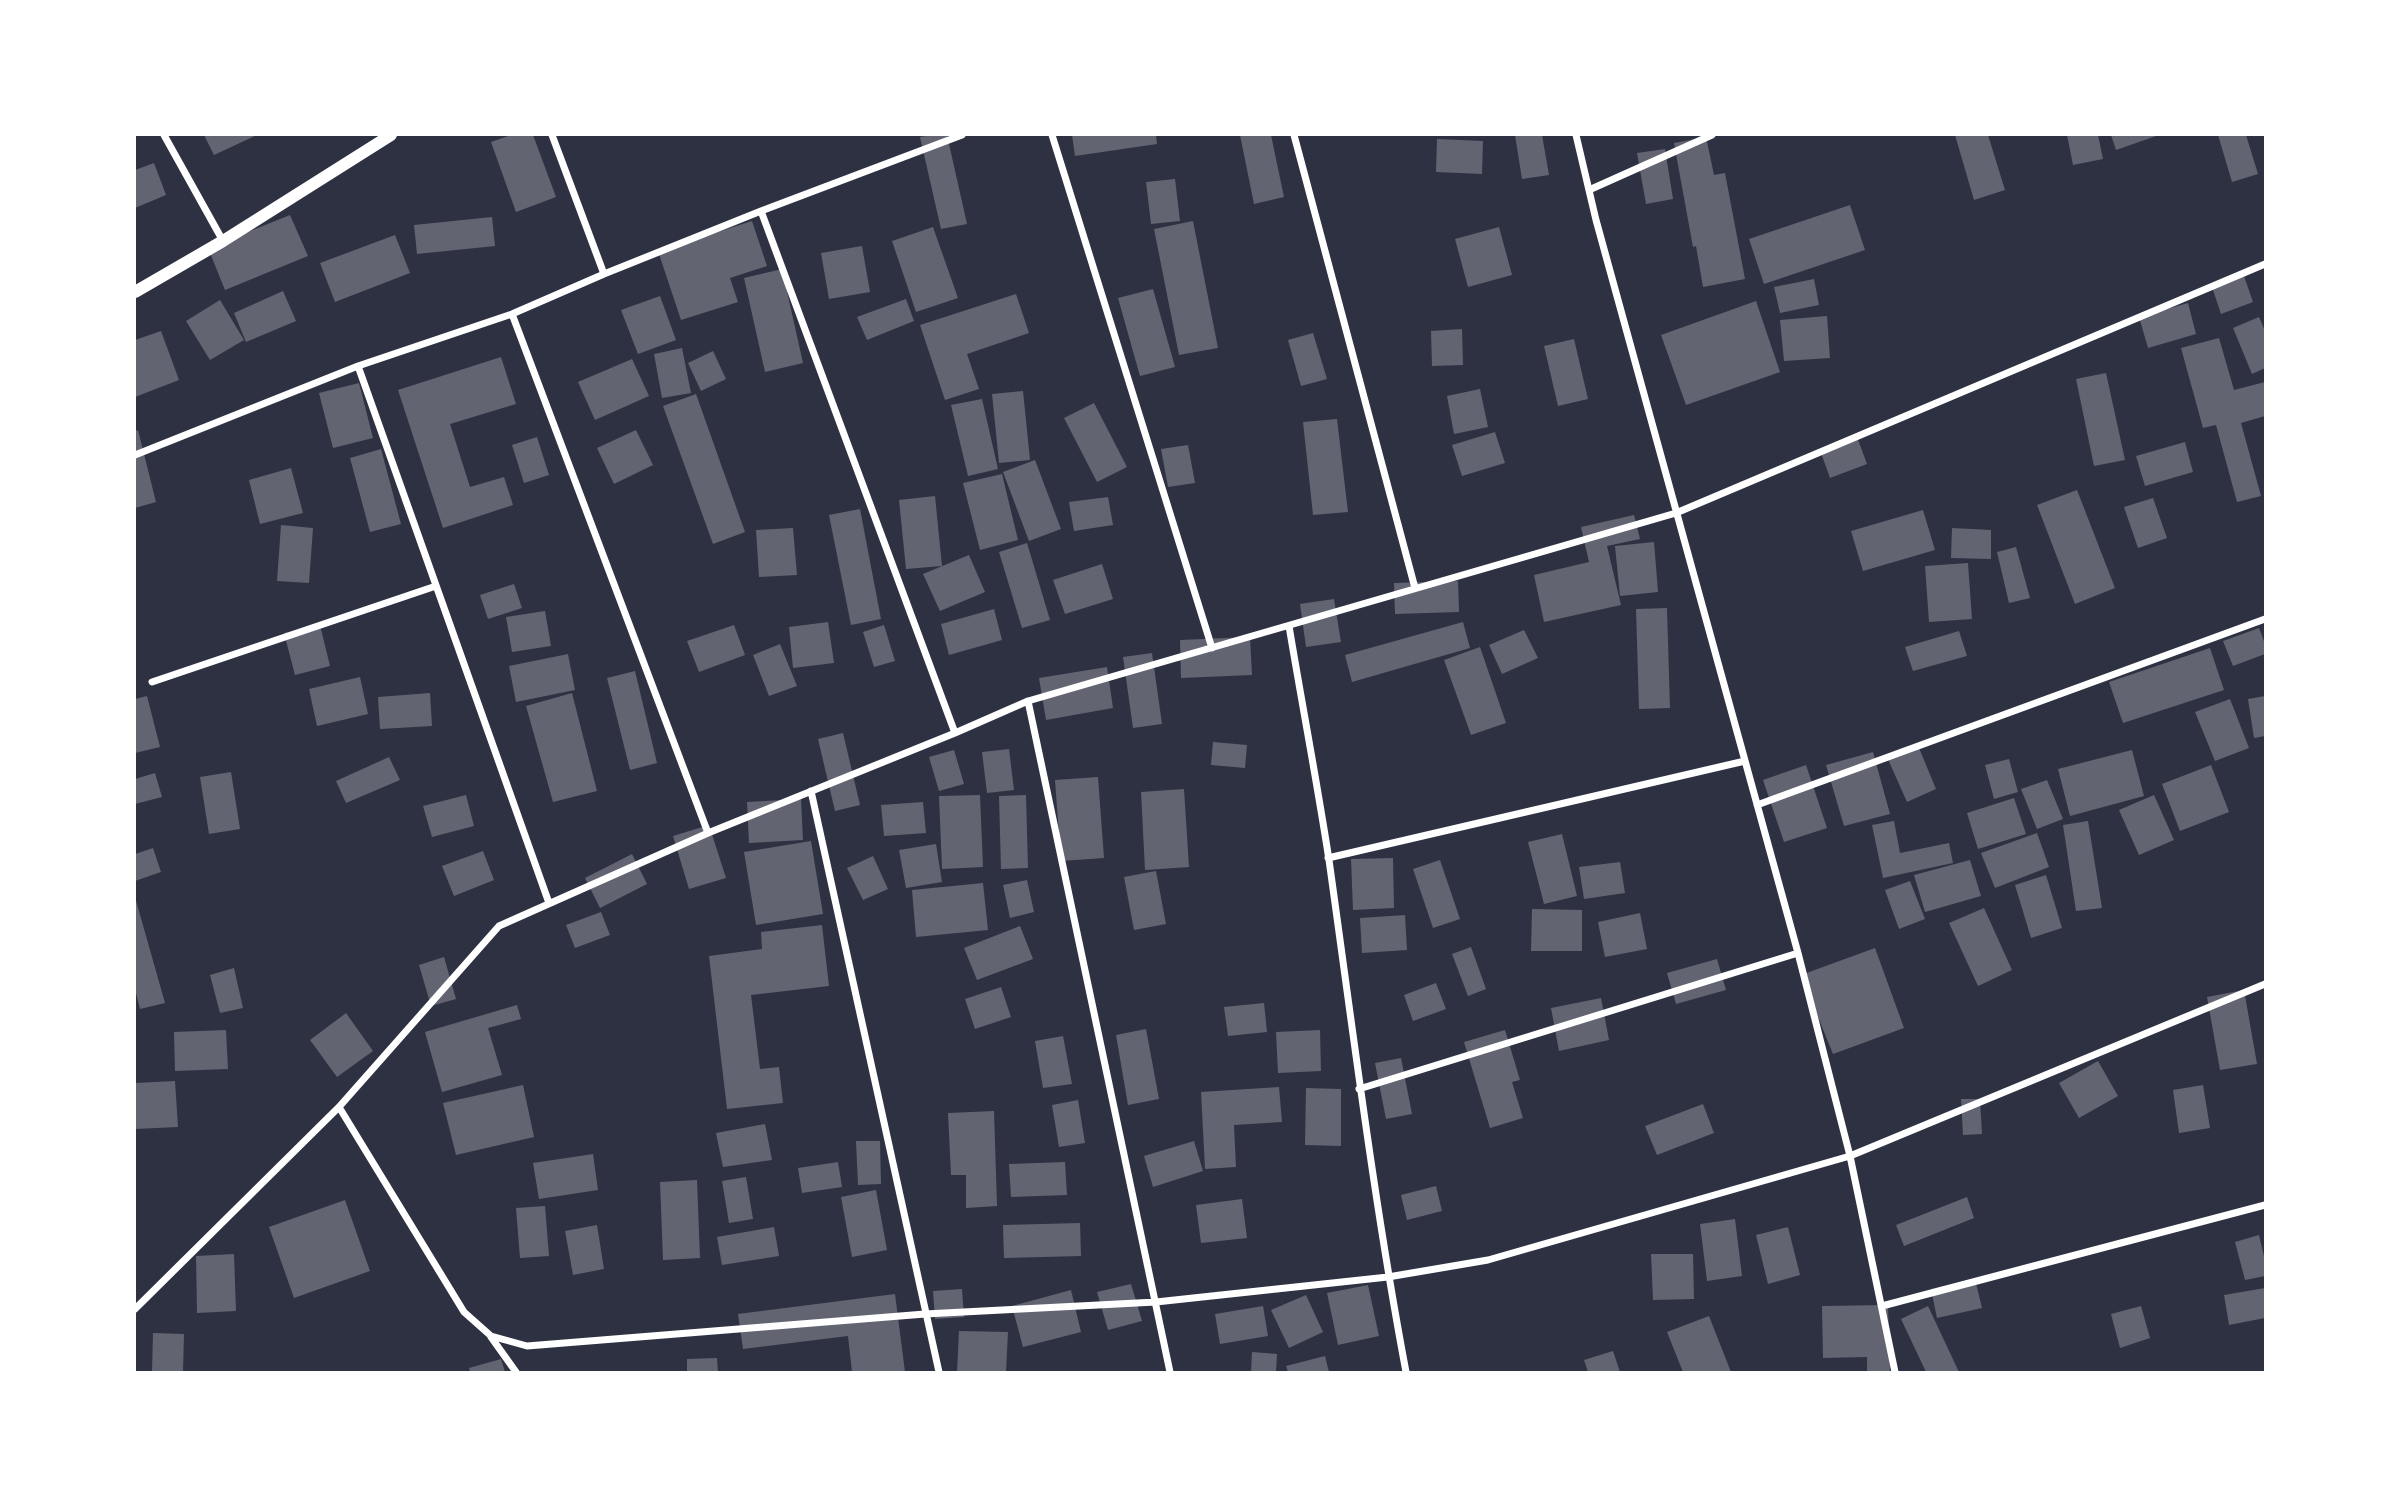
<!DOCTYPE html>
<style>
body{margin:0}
#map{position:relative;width:2400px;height:1507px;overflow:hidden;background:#2d3142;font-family:"Alegreya Sans",sans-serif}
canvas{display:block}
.frame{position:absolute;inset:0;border:136px solid #fff;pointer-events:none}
</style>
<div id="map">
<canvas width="2400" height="1507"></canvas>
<div class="frame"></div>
</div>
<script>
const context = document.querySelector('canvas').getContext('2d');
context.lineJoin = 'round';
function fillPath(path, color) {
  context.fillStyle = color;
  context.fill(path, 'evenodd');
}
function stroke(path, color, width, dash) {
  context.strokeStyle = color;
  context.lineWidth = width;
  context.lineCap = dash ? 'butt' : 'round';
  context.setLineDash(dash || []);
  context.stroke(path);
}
const building = new Path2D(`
 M204 135H257L214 155Z
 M511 135H533L556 197 516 212 491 142Z
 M933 135H947L967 224 941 229 920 137Z
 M1072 135H1156L1157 144 1075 156Z
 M1240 135H1271L1284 197 1254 204Z
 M1515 135H1542L1549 175 1522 179Z
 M1955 135H1988L2005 190 1974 200Z
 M2067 135H2098L2103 159 2073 165Z
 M2111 135H2159L2116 150Z
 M2218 135H2246L2258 174 2232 182Z
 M1706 137 1714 175 1725 173 1745 279 1703 287 1696 246 1693 247 1674 143Z
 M1437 139 1483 141 1482 174 1436 172Z
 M1665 149 1673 199 1646 204 1637 153Z
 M154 163 166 195 135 208V170Z
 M1175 179 1180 221 1151 224 1146 182Z
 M1850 205 1865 250 1764 284 1749 239Z
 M290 215 308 256 225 290 208 248Z
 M492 217 495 246 417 254 414 225Z
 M752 221 767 266 730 278 738 302 681 320 658 251Z
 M1193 221 1218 348 1179 355 1154 229Z
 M933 227 958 298 916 312 892 241Z
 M1499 227 1512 275 1468 287 1455 239Z
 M395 235 410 273 335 302 320 263Z
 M862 246 870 292 829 299 821 253Z
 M782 269 803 363 765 372 744 278Z
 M2244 276 2253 302 2221 314 2212 287Z
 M1814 279 1819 305 1780 313 1774 287Z
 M1153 289 1175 367 1140 376 1118 298Z
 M283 291 296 321 246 342 234 313Z
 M1016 294 1029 333 967 354 979 389 945 400 920 325Z
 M660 296 676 340 638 354 621 310Z
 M906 299 914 321 867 340 857 317Z
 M220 300 244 340 210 360 186 321Z
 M1756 301 1780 372 1686 405 1661 335Z
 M2188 303 2196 334 2148 348 2139 317Z
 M1827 316 1830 358 1784 361 1780 320Z
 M2259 317 2265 331V368L2252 374 2233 328Z
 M1462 329 1463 365 1432 366 1431 331Z
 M161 331 179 380 135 397V340Z
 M1313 333 1327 379 1301 386 1288 340Z
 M2219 338 2234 390 2265 382V416L2241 423 2261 496 2237 502 2216 425 2203 428 2181 348Z
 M1574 339 1588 399 1558 406 1544 346Z
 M682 348 691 393 662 398 654 354Z
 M713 351 726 379 701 391 688 363Z
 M501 357 516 404 450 424 470 487 504 477 513 505 443 528 398 390Z
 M632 359 649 396 595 420 578 382Z
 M2106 373 2125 460 2094 466 2076 379Z
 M359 383 373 438 333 448 319 393Z
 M1480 389 1488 427 1454 434 1447 396Z
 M1023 391 1030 460 999 463 992 394Z
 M696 394 745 532 713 544 663 406Z
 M982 399 998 469 968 476 951 405Z
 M1094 403 1127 467 1097 482 1064 418Z
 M1337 419 1348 512 1313 515 1303 422Z
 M138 430 156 502 135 508V431Z
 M636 430 653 465 614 484 597 448Z
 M1495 432 1505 463 1462 476 1452 445Z
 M537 437 549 475 524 483 512 445Z
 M1857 437 1867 464 1830 478 1820 450Z
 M2185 442 2193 472 2145 486 2136 456Z
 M1188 445 1195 483 1168 487 1161 449Z
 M381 449 401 524 370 532 350 458Z
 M1035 460 1061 529 1029 541 1003 472Z
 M291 468 303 513 260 524 249 480Z
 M1002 474 1018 540 980 550 963 483Z
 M2077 490 2115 588 2075 604 2037 505Z
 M935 496 942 566 906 569 899 500Z
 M1108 497 1113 525 1074 531 1069 502Z
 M2153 498 2167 538 2138 548 2124 507Z
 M860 509 881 619 851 625 829 515Z
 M1923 510 1935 550 1863 571 1851 531Z
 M1634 515 1640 539 1607 546 1621 605 1544 622 1534 575 1589 562 1581 527Z
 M281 525 313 528 309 583 277 581Z
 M793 528 797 575 759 577 756 530Z
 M1952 528 1991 530V559L1951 558Z
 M1654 542 1658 592 1620 596 1615 546Z
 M1027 543 1050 620 1022 628 999 552Z
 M2016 547 2030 598 2009 603 1997 552Z
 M969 555 985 592 940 611 923 574Z
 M1968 563 1972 619 1929 622 1925 566Z
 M1102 564 1113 599 1065 614 1053 580Z
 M1458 581 1459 612 1395 614 1394 583Z
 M514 584 522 608 488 619 480 595Z
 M1334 599 1341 642 1306 647 1300 604Z
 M1667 608 1670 708 1639 709 1636 609Z
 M994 609 1002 640 949 655 941 624Z
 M545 611 551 646 512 652 506 617Z
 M828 622 834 663 793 668 789 627Z
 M1463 622 1470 648 1352 682 1345 655Z
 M320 625 330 666 295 675 284 633Z
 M734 625 745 655 699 672 687 641Z
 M884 625 895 661 874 667 863 632Z
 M2259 628 2265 644V654L2233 666 2223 641Z
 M1524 630 1538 658 1502 674 1489 645Z
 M1959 631 1967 656 1913 671 1905 647Z
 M1250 637 1252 675 1181 678 1180 640Z
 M780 644 797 686 769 696 753 655Z
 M1480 647 1506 723 1471 735 1444 660Z
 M2210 648 2224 690 2123 723 2109 682Z
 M1152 653 1162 724 1133 728 1123 657Z
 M568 654 575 690 516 702 509 666Z
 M1107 667 1113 708 1046 720 1039 678Z
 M635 671 657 763 630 770 607 678Z
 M360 677 368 714 317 726 309 689Z
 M430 693 432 726 380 729 378 697Z
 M572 693 597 791 553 802 526 706Z
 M147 696 160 747 135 753V699Z
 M2265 696V736L2254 738 2248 699Z
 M2230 699 2249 748 2215 761 2195 712Z
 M843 733 860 805 835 811 818 739Z
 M1213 742 1247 745 1245 768 1211 765Z
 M1917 743 1936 789 1907 802 1887 757Z
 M1009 749 1014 790 987 793 982 752Z
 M954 750 964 784 939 791 929 757Z
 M2132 750 2144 796 2070 816 2058 769Z
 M1873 752 1890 814 1844 826 1826 765Z
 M389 757 400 780 346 803 336 781Z
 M2009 759 2018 792 1994 799 1985 765Z
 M1806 765 1827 828 1784 842 1763 780Z
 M2211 765 2229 812 2180 831 2162 784Z
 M231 772 240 829 209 834 200 777Z
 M155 773 162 797 135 804V779Z
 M1098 777 1104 858 1061 861 1055 780Z
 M2047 780 2063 819 2037 829 2021 789Z
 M1184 789 1189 867 1145 870 1141 792Z
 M466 795 474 826 432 837 423 806Z
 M980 795 983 867 942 869 939 796Z
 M1026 795 1028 868 1001 869 999 796Z
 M2154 795 2174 840 2139 855 2119 810Z
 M2014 798 2026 834 1978 849 1967 813Z
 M801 799 803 840 749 843 747 802Z
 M923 802 926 833 884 836 881 805Z
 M1894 821 1900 853 1949 843 1953 863 1883 878 1872 825Z
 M2088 821 2102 908 2076 911 2063 825Z
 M709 825 726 878 689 889 673 836Z
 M2037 833 2049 867 1995 888 1981 853Z
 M1562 834 1577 896 1544 904 1528 842Z
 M811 841 823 914 756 925 744 852Z
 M936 844 942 882 906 888 899 850Z
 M153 848 161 872 135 881V854Z
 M483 851 494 880 454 896 442 866Z
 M632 854 647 884 600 908 585 878Z
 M873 856 888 889 863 900 847 868Z
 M1393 858 1394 908 1353 910 1351 859Z
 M1440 860 1460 919 1433 928 1413 869Z
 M1970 860 1981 896 1925 912 1914 875Z
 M1620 862 1625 893 1584 899 1579 867Z
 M1156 871 1166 924 1134 930 1124 877Z
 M2046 875 2062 928 2031 938 2015 885Z
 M1027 880 1034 912 1010 918 1003 885Z
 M1910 881 1925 919 1899 929 1885 890Z
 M983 883 988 930 916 937 912 890Z
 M135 897 165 1003 140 1009 135 989Z
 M1984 908 2012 970 1978 986 1949 923Z
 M1532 909 1582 910V951H1531Z
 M601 912 610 935 575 948 566 925Z
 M1640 913 1647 949 1605 957 1598 922Z
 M1405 915 1407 950 1362 953 1360 918Z
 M822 925 829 986 751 995 760 1069 779 1067 783 1103 727 1109 709 956 762 949 761 932Z
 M1020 926 1033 959 977 980 964 948Z
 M1471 947 1486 989 1468 996 1452 954Z
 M1875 948 1904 1028 1833 1054 1801 975Z
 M444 957 456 999 431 1006 419 965Z
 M1717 959 1726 990 1676 1004 1667 973Z
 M234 968 243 1008 220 1013 210 975Z
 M1436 983 1446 1009 1413 1021 1404 995Z
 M1001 987 1011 1017 975 1029 965 999Z
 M2244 990 2257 1064 2220 1070 2207 997Z
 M1601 998 1609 1040 1559 1051 1551 1008Z
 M1264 1003 1267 1032 1228 1036 1224 1007Z
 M517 1005 521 1019 488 1028 502 1075 442 1092 425 1032Z
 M346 1013 373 1051 337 1077 310 1040Z
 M1146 1029 1159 1099 1128 1105 1116 1035Z
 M226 1030 228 1069 175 1071 174 1032Z
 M1320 1030 1321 1071 1278 1073 1276 1032Z
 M1505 1030 1520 1080 1512 1082 1523 1118 1490 1128 1464 1042Z
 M1063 1036 1072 1084 1043 1088 1035 1041Z
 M1401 1058 1412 1114 1386 1119 1375 1063Z
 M2098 1061 2118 1096 2079 1118 2059 1083Z
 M175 1081 178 1127 135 1129V1083Z
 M523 1085 534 1137 456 1155 443 1103Z
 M2203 1085 2210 1128 2179 1133 2173 1090Z
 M1279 1087 1282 1122 1234 1125 1236 1167 1205 1169 1201 1092Z
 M1306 1088 1341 1089V1146L1305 1145Z
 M1961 1099H1980L1982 1134 1963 1135Z
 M1078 1100 1085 1143 1059 1147 1052 1105Z
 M1703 1104 1714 1133 1657 1155 1645 1126Z
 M994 1111 997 1206 966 1208V1175H951L948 1113Z
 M765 1124 772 1160 723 1167 716 1133Z
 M856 1141H880L881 1184 858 1185Z
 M1194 1141 1203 1171 1153 1187 1144 1156Z
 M593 1154 598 1190 539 1199 533 1163Z
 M838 1162 842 1187 802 1193 798 1168Z
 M1065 1162 1067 1195 1011 1197 1009 1164Z
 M746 1177 753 1219 729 1223 722 1181Z
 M697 1180 700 1258 663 1260 660 1182Z
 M1436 1186 1442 1211 1407 1220 1401 1195Z
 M876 1190 887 1250 852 1257 841 1197Z
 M1967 1197 1974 1218 1904 1246 1896 1225Z
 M1242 1199 1247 1238 1201 1243 1196 1205Z
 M345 1200 370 1271 294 1298 269 1227Z
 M545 1206 549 1256 520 1258 516 1208Z
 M1735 1219 1742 1276 1707 1281 1700 1224Z
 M1080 1223 1081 1256 1004 1258 1003 1225Z
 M597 1225 604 1269 573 1275 565 1231Z
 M774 1227 779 1256 722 1265 717 1237Z
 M1788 1227 1800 1275 1768 1284 1756 1235Z
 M2259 1235 2265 1261V1276L2245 1280 2235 1242Z
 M234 1254 236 1311 197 1313 196 1256Z
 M1651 1254H1693L1694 1299 1653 1300Z
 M1975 1279 1982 1308 1937 1318 1931 1289Z
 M1131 1284 1142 1321 1108 1330 1097 1292Z
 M1368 1285 1379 1336 1338 1345 1327 1293Z
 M2265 1288V1318L2229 1325 2224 1295Z
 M962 1289 964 1317 935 1319 933 1291Z
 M1071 1290 1081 1332 1023 1347 1012 1306Z
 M895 1294 905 1372H852L848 1336 743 1349 738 1314Z
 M1306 1295 1323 1332 1289 1348 1271 1310Z
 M1888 1305 1890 1372H1867V1357L1823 1358 1822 1306Z
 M1263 1306 1268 1336 1220 1344 1215 1314Z
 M1928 1306 1959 1372H1926L1901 1319Z
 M2141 1306 2150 1338 2120 1348 2111 1314Z
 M1709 1316 1731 1372H1683L1667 1332Z
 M959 1331 1008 1332 1006 1372H957Z
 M153 1333 184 1334 183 1372H152Z
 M1613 1351 1620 1372H1588L1584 1360Z
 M1252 1352 1277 1354 1276 1372H1251Z
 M1325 1356 1329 1372H1288L1286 1366Z
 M717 1358 718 1372H687V1359Z
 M501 1359 505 1372H470L469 1368Z`);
const minor = new Path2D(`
 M164 135 223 241
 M552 135 604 274
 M1052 135 1212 648
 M1294 135 1415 588
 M1576 135 1596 220 1798 953 1850 1156 1895 1372
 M1589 190 1712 135
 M761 211 955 733
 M512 314 708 833
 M358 366 549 903
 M135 455 358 366 512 314 604 274 761 211 962 135
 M1289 626C1302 704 1317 782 1329 860 1353 1031 1374 1202 1406 1372
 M152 682 436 586
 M1028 701 1170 1372
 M811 791 939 1372
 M1757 805 2265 619
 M1328 858 1745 761
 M1359 1089 1798 953
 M339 1107 464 1312 491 1336 527 1346 925 1314 1156 1302 1388 1277 1488 1260 1850 1156 2265 984
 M1882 1306 2265 1205
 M135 1309 339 1107 499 926 708 833 955 733 1028 701 1676 513 2265 264
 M491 1337 516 1372`);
const tertiary = new Path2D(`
 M135 292 223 241 391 135`);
fillPath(building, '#626471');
stroke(minor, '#fff', 7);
stroke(tertiary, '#fff', 12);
</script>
